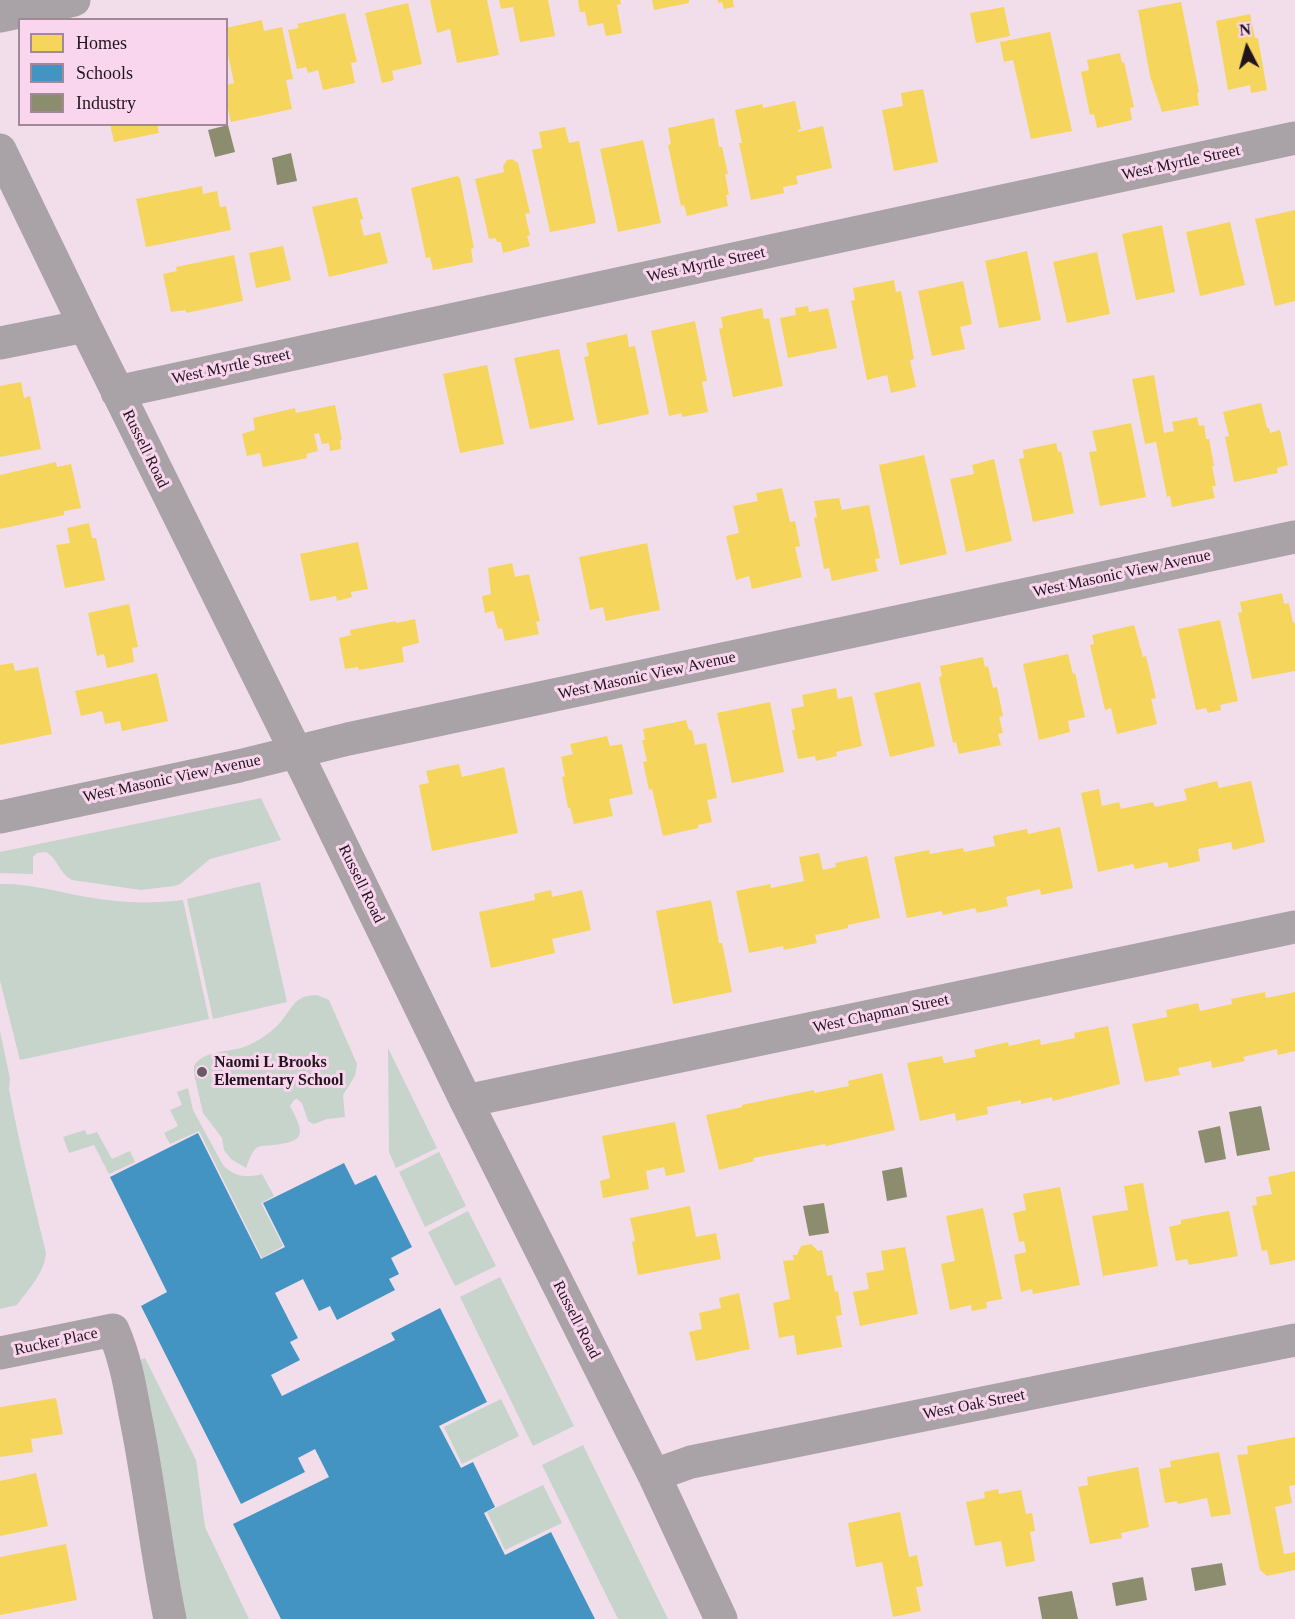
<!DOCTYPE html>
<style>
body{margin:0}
#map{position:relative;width:1295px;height:1619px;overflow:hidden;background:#f1deea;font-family:"Times New Roman",serif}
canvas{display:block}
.legend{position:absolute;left:18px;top:18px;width:210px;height:108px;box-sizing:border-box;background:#f9d6ed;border:2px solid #a2899a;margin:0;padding:8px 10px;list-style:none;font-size:18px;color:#20151d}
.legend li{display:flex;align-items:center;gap:12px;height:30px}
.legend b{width:30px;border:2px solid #a2899a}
.north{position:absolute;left:1217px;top:18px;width:60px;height:60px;-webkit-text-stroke:4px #f9d6ed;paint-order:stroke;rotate:354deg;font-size:16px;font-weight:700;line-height:24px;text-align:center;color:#20151d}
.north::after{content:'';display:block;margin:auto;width:21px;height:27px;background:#20151d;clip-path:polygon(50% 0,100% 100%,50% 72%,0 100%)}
</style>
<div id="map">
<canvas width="1295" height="1619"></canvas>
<ul class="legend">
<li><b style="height:16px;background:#f6d55c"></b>Homes</li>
<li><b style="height:16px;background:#4393c3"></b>Schools</li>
<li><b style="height:16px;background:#8c8c6e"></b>Industry</li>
</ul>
<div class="north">N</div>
</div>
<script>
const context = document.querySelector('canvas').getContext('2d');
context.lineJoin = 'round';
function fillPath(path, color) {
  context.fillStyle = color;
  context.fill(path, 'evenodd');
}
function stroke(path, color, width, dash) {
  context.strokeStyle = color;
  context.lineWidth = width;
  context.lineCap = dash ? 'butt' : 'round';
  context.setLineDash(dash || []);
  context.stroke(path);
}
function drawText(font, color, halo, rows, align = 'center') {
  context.font = font + ' "Times New Roman",serif';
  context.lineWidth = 6;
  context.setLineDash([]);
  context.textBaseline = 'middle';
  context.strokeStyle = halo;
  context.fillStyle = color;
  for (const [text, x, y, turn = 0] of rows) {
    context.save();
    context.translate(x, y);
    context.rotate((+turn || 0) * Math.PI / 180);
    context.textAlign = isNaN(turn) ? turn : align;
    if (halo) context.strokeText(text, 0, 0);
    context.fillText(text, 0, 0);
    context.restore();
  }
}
const green = new Path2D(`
 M261 798 281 840 210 859 180 884 174 886 141 890 72 880C59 873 58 859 46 852L37 853 33 857V874L0 873V852Z
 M260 882 287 1002 213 1019 187 899Z
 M0 884C29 883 58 892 87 897 118 903 152 904 183 900L209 1019 20 1060 0 981Z
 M317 995 329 1000 357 1064 355 1076 343 1095 345 1117 327 1119 314 1124 308 1121 302 1103 297 1099 294 1100 290 1106C305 1134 306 1142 272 1145 268 1146 262 1145 258 1147 251 1151 249 1161 246 1168L231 1159 224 1150 222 1138 203 1113 194 1074V1066C202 1052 223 1052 237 1049 251 1046 268 1035 278 1025 292 1010 293 995 317 995Z
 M0 1031 10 1079 9 1089C19 1144 33 1198 46 1253 45 1272 28 1290 17 1305L0 1309Z
 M388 1048 437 1148 396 1168 389 1152Z
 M188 1088 193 1110 223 1165C234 1177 247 1178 262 1174L274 1196 261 1203 283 1246 262 1258 199 1131 170 1144 164 1133 178 1126 170 1110 182 1105 177 1092Z
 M85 1130 87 1135 97 1132 112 1159 130 1151 135 1162 109 1174 94 1145 69 1153 63 1137Z
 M439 1152 466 1206 425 1227 399 1172Z
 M468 1211 496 1266 455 1286 428 1232Z
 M500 1277 574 1426 533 1446 460 1297Z
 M145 1358 196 1460 205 1527 249 1619H186L133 1363Z
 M501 1399 519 1436 462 1464 444 1427Z
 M583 1445 668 1619H618L542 1465Z
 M543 1485 562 1523 505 1550 487 1512Z`);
const homes = new Path2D(`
 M430 0H487L499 55 457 63 450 29 437 33Z
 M499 0H548L555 36 520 42 513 7 501 9Z
 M578 0H620L621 4 617 5 622 33 606 36 603 23 588 26 585 12H580Z
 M652 0H689V3L654 10Z
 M718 0H733L734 7 724 9 722 2 718 3Z
 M1181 2 1199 92 1197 93 1199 105 1162 112 1150 76 1138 10Z
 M408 3 422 64 392 71 394 80 382 83 365 13Z
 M1004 7 1010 36 976 43 970 13Z
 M345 13 357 62 351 63 355 83 323 90 318 70 308 73 306 67 297 69 288 30 299 28 297 24Z
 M1250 14 1255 38H1258L1267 90 1251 93 1250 85 1228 90 1216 21Z
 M262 20 264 31 282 27 293 79 286 80 292 109 231 122 226 100V85L234 83 226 46V28Z
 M1050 32 1072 131 1031 139 1013 60 1004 62 1000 42Z
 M1120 53 1122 63 1124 62 1134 107 1130 108 1132 120 1097 128 1094 114 1090 115 1081 72 1089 70 1087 60Z
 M923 89 938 162 894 171 882 110 903 106 901 93Z
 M795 101 801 129 798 130V132L823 126 832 168 796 176 798 184 783 187 784 193 751 200 739 143H742L735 110 762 104 763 108Z
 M714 118 719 147H722L728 174H725L729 195H726L728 206 687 216 684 205 681 206 668 145 671 144 668 128Z
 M110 124H157L159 133 114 142Z
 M565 127 569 143 579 141 596 223 550 232 532 150 542 148 539 132Z
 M643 140 661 223 618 232 600 149Z
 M512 159 518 163 530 213 525 214 530 235 527 236 530 246 503 253 501 242H497L496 238 489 239 475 179 504 172 503 166 507 160Z
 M457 176 460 178 474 248 471 249 473 262 433 270 430 257 426 258 411 188Z
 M202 186 203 194 217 191 220 207 226 206 231 230 146 247 136 199Z
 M357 197 363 219 360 220 364 236 380 232 388 263 329 277 312 207Z
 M1295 210V301L1275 306 1255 219Z
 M1230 222 1245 285 1200 296 1186 232Z
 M1162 225 1175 292 1136 300 1122 234Z
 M283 246 291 280 256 288 249 253Z
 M1027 251 1041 320 999 328 985 261Z
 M1097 252 1110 314 1067 323 1053 262Z
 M234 255 243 301 186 313 185 310 171 312 163 274 177 271 176 267Z
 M894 280 896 292 901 291 914 359 910 360 916 387 891 393 887 375 867 380 851 301 855 300 853 288Z
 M963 281 972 324 960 327 965 349 932 356 918 291Z
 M808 306 809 312 828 308 837 348 788 358 780 318 796 315 795 308Z
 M762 308 764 319 769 318 783 386 733 397 719 329 723 328 721 317Z
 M695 321 707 381 702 382 708 412 682 417 681 413 669 416 651 331Z
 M627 334 629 347 635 346 649 414 598 425 584 357 589 356 586 343Z
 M559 349 574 420 530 429 514 358Z
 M487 365 504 444 460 453 443 374Z
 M1154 375 1164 433 1174 431 1172 422 1197 417 1199 426 1204 425 1206 439H1209L1214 466H1212L1216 486H1212L1215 498 1172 507 1170 496 1167 497 1156 442 1145 444 1132 379Z
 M21 382 24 398 30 396 41 449 0 457V386Z
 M1261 403 1267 428H1269L1270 433 1280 430 1288 465 1277 468 1278 473 1234 482 1225 437 1229 436 1223 412Z
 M335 405 342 440H340L341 449 330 451 329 443 322 444 319 433 314 434 318 451 306 454 307 458 263 467 260 453 247 456 242 434 255 430 253 418 295 408 296 413Z
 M1131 423 1146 497 1100 506 1089 452 1097 451 1092 431Z
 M1056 443 1058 452 1061 451 1074 513 1033 522 1019 459 1024 458 1023 450Z
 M924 455 947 554 900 565 879 465Z
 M994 459 1012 541 966 552 950 479 974 474 972 465Z
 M56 462 57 467 71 464 81 508 64 511V515L0 529V475Z
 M782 488 790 522 795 521 800 546 795 547 802 577 752 589 749 576 736 580 726 536 739 533 733 506 758 501 756 493Z
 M839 498 842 510 869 505 880 558 875 559 878 571 832 581 829 568 824 569 814 518 817 517 814 501Z
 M89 523 92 538H96L105 580 65 588 56 545 70 543 67 528Z
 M358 542 368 589 351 592 352 597 337 601 336 596 310 601 300 554Z
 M647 543 660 610 606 621 603 607 590 610 579 557Z
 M512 563 515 577 529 574 540 621 536 622 539 634 505 641 502 628 498 629 493 611 485 613 482 596 491 594 488 568Z
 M1282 593 1284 604 1289 603 1293 623 1295 622V671L1252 679 1238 613 1242 612 1240 602Z
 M129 604 138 647 132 648 134 662 107 668 104 654 97 656 88 613Z
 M415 619 419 643 402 647 404 662 359 670 358 667 345 669 339 638 351 635 350 630 396 621V623Z
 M1220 620 1238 701 1220 705 1221 710 1208 713 1206 708 1196 710 1178 629Z
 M1134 625 1143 657 1146 656 1156 698 1151 699 1157 724 1117 734 1111 708 1105 710 1090 645 1094 644 1092 635Z
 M1068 654 1073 674 1075 673 1085 717 1068 721 1070 732 1039 740 1023 664Z
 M983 657 985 667 988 666 993 688 997 687 1003 716 999 717 1003 733 998 734 1001 745 959 754 956 742 953 743 939 677 942 676 940 666Z
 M13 663 15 671 38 667 52 734 0 745V665Z
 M157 673 168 721 122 731 120 721 105 724 102 711 81 716 75 691Z
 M920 682 935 746 890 757 874 693Z
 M836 688 838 699 852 696 862 746 836 752 837 756 816 761 815 756 798 759 792 730H795L791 709 804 706 802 695Z
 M770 702 784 772 732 783 717 713Z
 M686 720 689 730H692L695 745 706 743 717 798 707 800 712 822 698 825V828L663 836 652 789 649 790 643 762 647 761 642 740H645L643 729Z
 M607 736 610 746 622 744 633 794 609 799 613 816 574 824 570 808H568L562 777 565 776 561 757 573 754 570 744Z
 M459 764 462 777 504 767 518 833 432 851 419 785 429 783 426 771Z
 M1217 781 1219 788 1251 781 1265 842 1233 850 1231 842 1198 849 1200 861 1169 868 1167 862 1135 869 1133 864 1098 872 1081 793 1099 789 1102 806 1119 802 1121 809 1153 802 1155 807 1187 800 1184 789Z
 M1060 827 1073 888 1041 895 1040 889 1006 897 1008 906 977 913 975 908 943 915 942 911 907 918 894 857 929 850 930 854 963 848 964 852 995 846 993 836 1027 829 1028 834Z
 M819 853 823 870 836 867 835 863 867 856 880 918 848 925V928L815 935 817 943 784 950 783 946 749 953 736 891 770 884 771 888 804 881 799 857Z
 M551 890 552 897 582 890 591 930 552 939 555 953 491 968 479 912 535 900 534 894Z
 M711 900 719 943H722L732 992 673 1004 656 911Z
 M1265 992 1266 998 1295 992V1051L1278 1055 1277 1049 1243 1057 1245 1061 1212 1068 1211 1061 1178 1068 1180 1075 1145 1082 1132 1024 1167 1017 1166 1010 1198 1003 1200 1011 1232 1004 1231 999Z
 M1108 1026 1120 1084 1053 1101 1052 1097 1021 1104V1100L987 1107 988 1114 956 1121 955 1113 920 1121 907 1063 942 1056 944 1063 976 1057 974 1050 1008 1042 1009 1046 1040 1039 1041 1045 1075 1038 1074 1033Z
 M882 1073 895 1130 826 1146 825 1144 753 1158 754 1161 719 1170 706 1115 742 1107V1105L814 1090V1093L849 1086 848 1081Z
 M675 1122 685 1172 666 1176 664 1167 646 1171 649 1189 603 1198 600 1181 610 1178 602 1136Z
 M1295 1171V1260L1270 1265 1267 1250 1262 1251 1252 1206 1257 1205 1256 1197 1272 1194 1268 1177Z
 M1143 1183 1158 1266 1103 1276 1092 1216 1128 1210 1124 1186Z
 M1060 1187 1080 1285 1033 1294 1032 1289 1021 1292 1014 1255 1026 1252 1024 1241 1019 1242 1013 1213 1026 1210 1023 1194Z
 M690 1206 696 1237 716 1233 721 1259 638 1275 632 1242 635 1241 630 1218Z
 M983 1208 1002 1299 986 1302 987 1308 972 1311 971 1305 950 1310 941 1264 955 1261 946 1216Z
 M1229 1211 1238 1256 1189 1265 1187 1259 1176 1261 1169 1227 1181 1224V1220Z
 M811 1244 818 1251 822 1250 827 1276 832 1275 835 1292 838 1291 842 1315 836 1316 842 1347 797 1355 794 1335 779 1338 773 1303 790 1299 783 1261 794 1260 793 1255H797L801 1246Z
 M905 1247 918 1314 860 1326 853 1292 869 1289 866 1273 884 1270 881 1251Z
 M739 1293 750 1349 696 1361 689 1332 702 1329 699 1313 721 1308 719 1298Z
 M56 1398 63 1434 31 1439 33 1452 0 1457V1407Z
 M1295 1437V1485L1289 1486 1292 1503 1275 1507 1284 1554 1295 1552V1570L1267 1576 1260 1570 1237 1455 1248 1454 1247 1446Z
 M1219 1452 1231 1514 1211 1517 1207 1498 1178 1504 1177 1501 1165 1503 1159 1469 1171 1467 1170 1461Z
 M1138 1467 1149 1527 1121 1533 1122 1538 1090 1544 1078 1487 1088 1485 1087 1477Z
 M36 1473 48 1526 0 1536V1481Z
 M998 1489 999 1494 1021 1490 1026 1514 1032 1513 1035 1531 1030 1532 1035 1561 1006 1567 1001 1541 975 1546 966 1502 985 1498 984 1492Z
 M900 1512 909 1557 917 1555 923 1586 916 1587 921 1611 893 1617 882 1562 856 1567 848 1523Z
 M66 1544 77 1600 0 1615V1557Z`);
const schools = new Path2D(`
 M198 1133 261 1259 285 1247 263 1203 344 1163 355 1185 376 1175 412 1247 391 1258 399 1274 389 1279 395 1290 337 1320 330 1306 319 1311 303 1279 275 1293 298 1338 290 1342 300 1360 271 1375 282 1396 395 1340 391 1333 440 1308 487 1402 439 1426 461 1468 473 1462 495 1507 484 1513 505 1555 551 1532 595 1619H281L233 1524 329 1477 315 1449 298 1458 305 1472 241 1504 141 1306 167 1292 110 1177Z`);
const industry = new Path2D(`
 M228 125 235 152 215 157 208 130Z
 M291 153 297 181 277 185 272 158Z
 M1261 1106 1270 1150 1237 1156 1229 1112Z
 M1220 1126 1226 1159 1205 1163 1198 1131Z
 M902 1167 907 1197 887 1201 882 1171Z
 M824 1203 829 1233 809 1236 803 1206Z
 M1222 1563 1226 1585 1195 1591 1191 1568Z
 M1143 1577 1147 1600 1116 1606 1112 1583Z
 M1072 1591 1078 1619H1042L1038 1597Z`);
const minor = new Path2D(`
 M0 16 74 0
 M0 150 85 326 308 776 466 1101 654 1475 721 1619
 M0 343 85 326
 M117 392 1295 138
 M0 817 239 766 348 739 1295 537
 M466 1101 1295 927
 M0 1353 113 1330C125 1357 130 1386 135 1414 149 1482 156 1551 170 1619
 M654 1475 691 1462 1295 1340`);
const markers = [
 [202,1072,6,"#695b65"]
];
const streetNames = [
 ["West Myrtle Street",1181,163,-12],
 ["West Myrtle Street",706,265,-12],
 ["West Myrtle Street",231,367,-12],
 ["Russell Road",145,449,64],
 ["West Masonic View Avenue",1122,574,-12],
 ["West Masonic View Avenue",647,676,-12],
 ["West Masonic View Avenue",172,779,-12],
 ["Russell Road",361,884,64],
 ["West Chapman Street",881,1014,-12],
 ["Russell Road",576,1320,63],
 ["Rucker Place",56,1342,-12],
 ["West Oak Street",974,1405,-11]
];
const poiNames = [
 ["Naomi L Brooks",214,1063],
 ["Elementary School",214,1081]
];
fillPath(green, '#c6d4cc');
fillPath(homes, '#f6d55c');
fillPath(schools, '#4393c3');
fillPath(industry, '#8c8c6e');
stroke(minor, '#a9a2a7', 33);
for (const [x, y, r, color] of markers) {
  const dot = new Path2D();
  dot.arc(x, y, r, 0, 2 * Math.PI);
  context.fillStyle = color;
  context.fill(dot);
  stroke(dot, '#f9d6ed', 2);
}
drawText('16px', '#20151d', '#f9d6ed', streetNames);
drawText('bold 16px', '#20151d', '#f9d6ed', poiNames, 'left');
</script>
